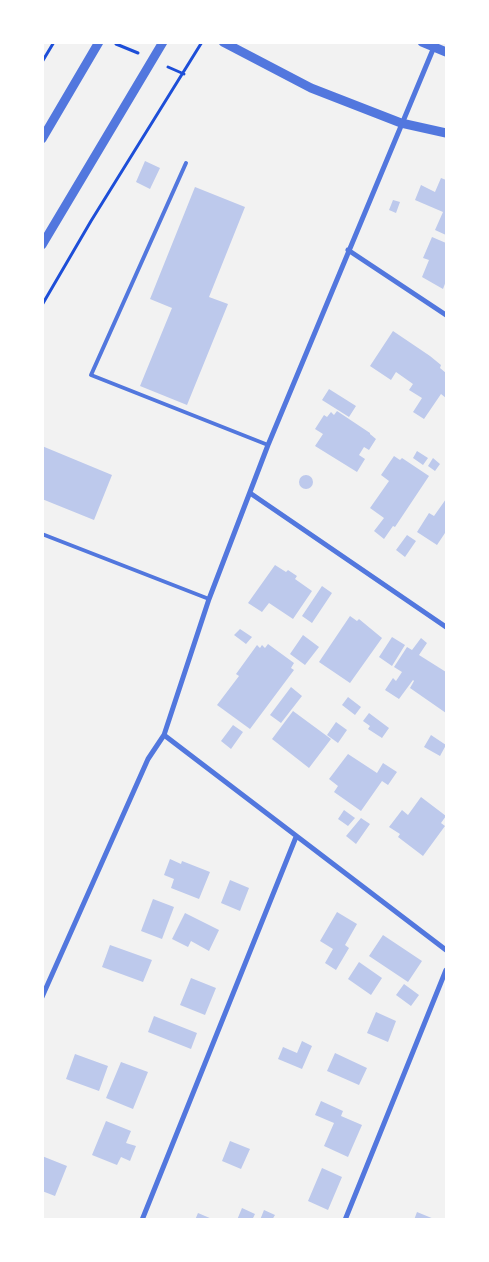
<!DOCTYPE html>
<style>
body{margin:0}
#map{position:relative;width:489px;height:1262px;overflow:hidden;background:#f2f2f2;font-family:Manrope,sans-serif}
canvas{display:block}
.frame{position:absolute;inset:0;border:44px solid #fff;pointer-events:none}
</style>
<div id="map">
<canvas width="489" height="1262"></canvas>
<div class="frame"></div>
</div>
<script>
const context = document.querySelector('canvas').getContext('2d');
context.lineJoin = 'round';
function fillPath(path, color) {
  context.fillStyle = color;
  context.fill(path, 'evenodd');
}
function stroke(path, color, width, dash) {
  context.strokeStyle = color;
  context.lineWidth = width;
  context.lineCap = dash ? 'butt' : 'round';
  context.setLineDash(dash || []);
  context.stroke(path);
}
const building = new Path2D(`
 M145 161 160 168 150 189 136 182Z
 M441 178 446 180V235L435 230 443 212 415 200 421 185 435 192Z
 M195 187 245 207 209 297 228 304 187 405 140 386 172 308 150 299Z
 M393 200 400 202 396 213 389 210Z
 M432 237 446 243V281L443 289 422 277 429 260 423 258Z
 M393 331 430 356 441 365 440 368 446 373V398L441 394 424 419 413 412 422 398 409 390 413 384 396 372 391 380 370 366Z
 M329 389 356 406 349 417 322 400Z
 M337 411 370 433V434L376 439 369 450 364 447 359 455 365 459 357 472 315 446 323 434 315 429 324 415 327 417 331 412 334 415Z
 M42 446 112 475 94 520 42 499Z
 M417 451 428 458 423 465 413 458Z
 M394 456 400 460 402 458 429 476 395 527 393 526 384 539 374 531 384 518 370 508 389 481 381 475Z
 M433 458 440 464 435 471 428 466Z
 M299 482a7 7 0 1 1 14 0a7 7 0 1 1-14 0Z
 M446 499V533H445L437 545 417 532 429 513 434 516Z
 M407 535 416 541 405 557 396 550Z
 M275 565 286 572 288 570 297 576 295 579 312 591 293 619 269 603 262 612 248 603Z
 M322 586 332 593 312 623 302 616Z
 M350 616 357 621 359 619 382 638 350 683 319 662Z
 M240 629 252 637 246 644 234 635Z
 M303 635 319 647 305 665 290 654Z
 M392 637 405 645 392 666 379 657Z
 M421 638 427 643 419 655 446 672V713L410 688 414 681 413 680 399 699 385 690 393 678 396 681 402 672 394 667 407 647 412 650Z
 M268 644 294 663 291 668 294 670 250 729 217 705 239 676 236 674 257 645 260 648 262 645 265 648Z
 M291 687 302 696 281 723 270 715Z
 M348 697 361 707 355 715 342 705Z
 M293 711 331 739 309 768 272 739Z
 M369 713 389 728 382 738 368 729 370 726 363 721Z
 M336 722 347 730 338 743 327 735Z
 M233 725 243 732 231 749 221 741Z
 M431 735 446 745 440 756 424 747Z
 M348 754 377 773 383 763 397 772 388 785 382 781 361 811 334 792 338 786 329 779Z
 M421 797 446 816 441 823 445 826 423 856 398 837 400 834 389 827 402 810 408 815Z
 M344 810 355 818 348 826 338 819Z
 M361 818 370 824 356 844 346 836Z
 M170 859 181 864 182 861 210 872 199 899 171 888 174 879 164 875Z
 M230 880 249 888 240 911 221 903Z
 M153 899 174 907 162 939 141 931Z
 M337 912 357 924 345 945 349 948 336 970 325 963 333 949 320 941Z
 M185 913 219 930 209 951 191 941 188 947 172 939Z
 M383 935 422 961 408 982 369 956Z
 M110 945 152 960 143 982 102 967Z
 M359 962 382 978 371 995 348 979Z
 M191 978 216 988 205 1015 180 1005Z
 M404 984 419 995 411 1006 396 995Z
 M376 1012 396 1021 388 1042 367 1033Z
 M154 1016 197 1033 191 1049 148 1032Z
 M302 1041 312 1046 302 1069 278 1059 283 1047 297 1053Z
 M335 1053 367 1068 359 1085 327 1071Z
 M75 1054 108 1066 99 1091 66 1079Z
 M121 1062 148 1072 133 1109 106 1098Z
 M321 1101 343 1111 341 1116 362 1125 348 1157 324 1146 334 1123 315 1115Z
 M106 1121 131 1131 126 1143 136 1146 130 1161 121 1157 117 1165 92 1155Z
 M230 1141 250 1149 241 1169 222 1161Z
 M42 1156 67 1166 55 1196 42 1191Z
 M322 1168 342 1177 328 1210 308 1201Z
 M242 1208 255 1214 252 1220H237Z
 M264 1210 275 1215 272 1220H260Z
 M417 1212 434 1219V1220H414Z
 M198 1213 212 1219V1220H195Z`);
const path = new Path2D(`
 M116 44 138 53
 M42 62 54 42
 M168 67 184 74
 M42 305 91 221 202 42`);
const service = new Path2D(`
 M186 163 91 375 268 445
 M42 534 209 599`);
const minor = new Path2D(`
 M348 250 446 315
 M250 493 446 627
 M164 735 446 950
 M42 997 148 759 164 735 209 599 268 445 434 47
 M142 1220 296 837
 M345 1220 446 970`);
const tertiary = new Path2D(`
 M223 42 311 88 401 123 446 133
 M422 42 446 52
 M42 139 99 42
 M42 245 163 42`);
fillPath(building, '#bdc9ec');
stroke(path, '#1d4ed8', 3);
stroke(service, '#5277de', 4);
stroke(minor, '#5277de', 5);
stroke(tertiary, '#5277de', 9);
</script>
